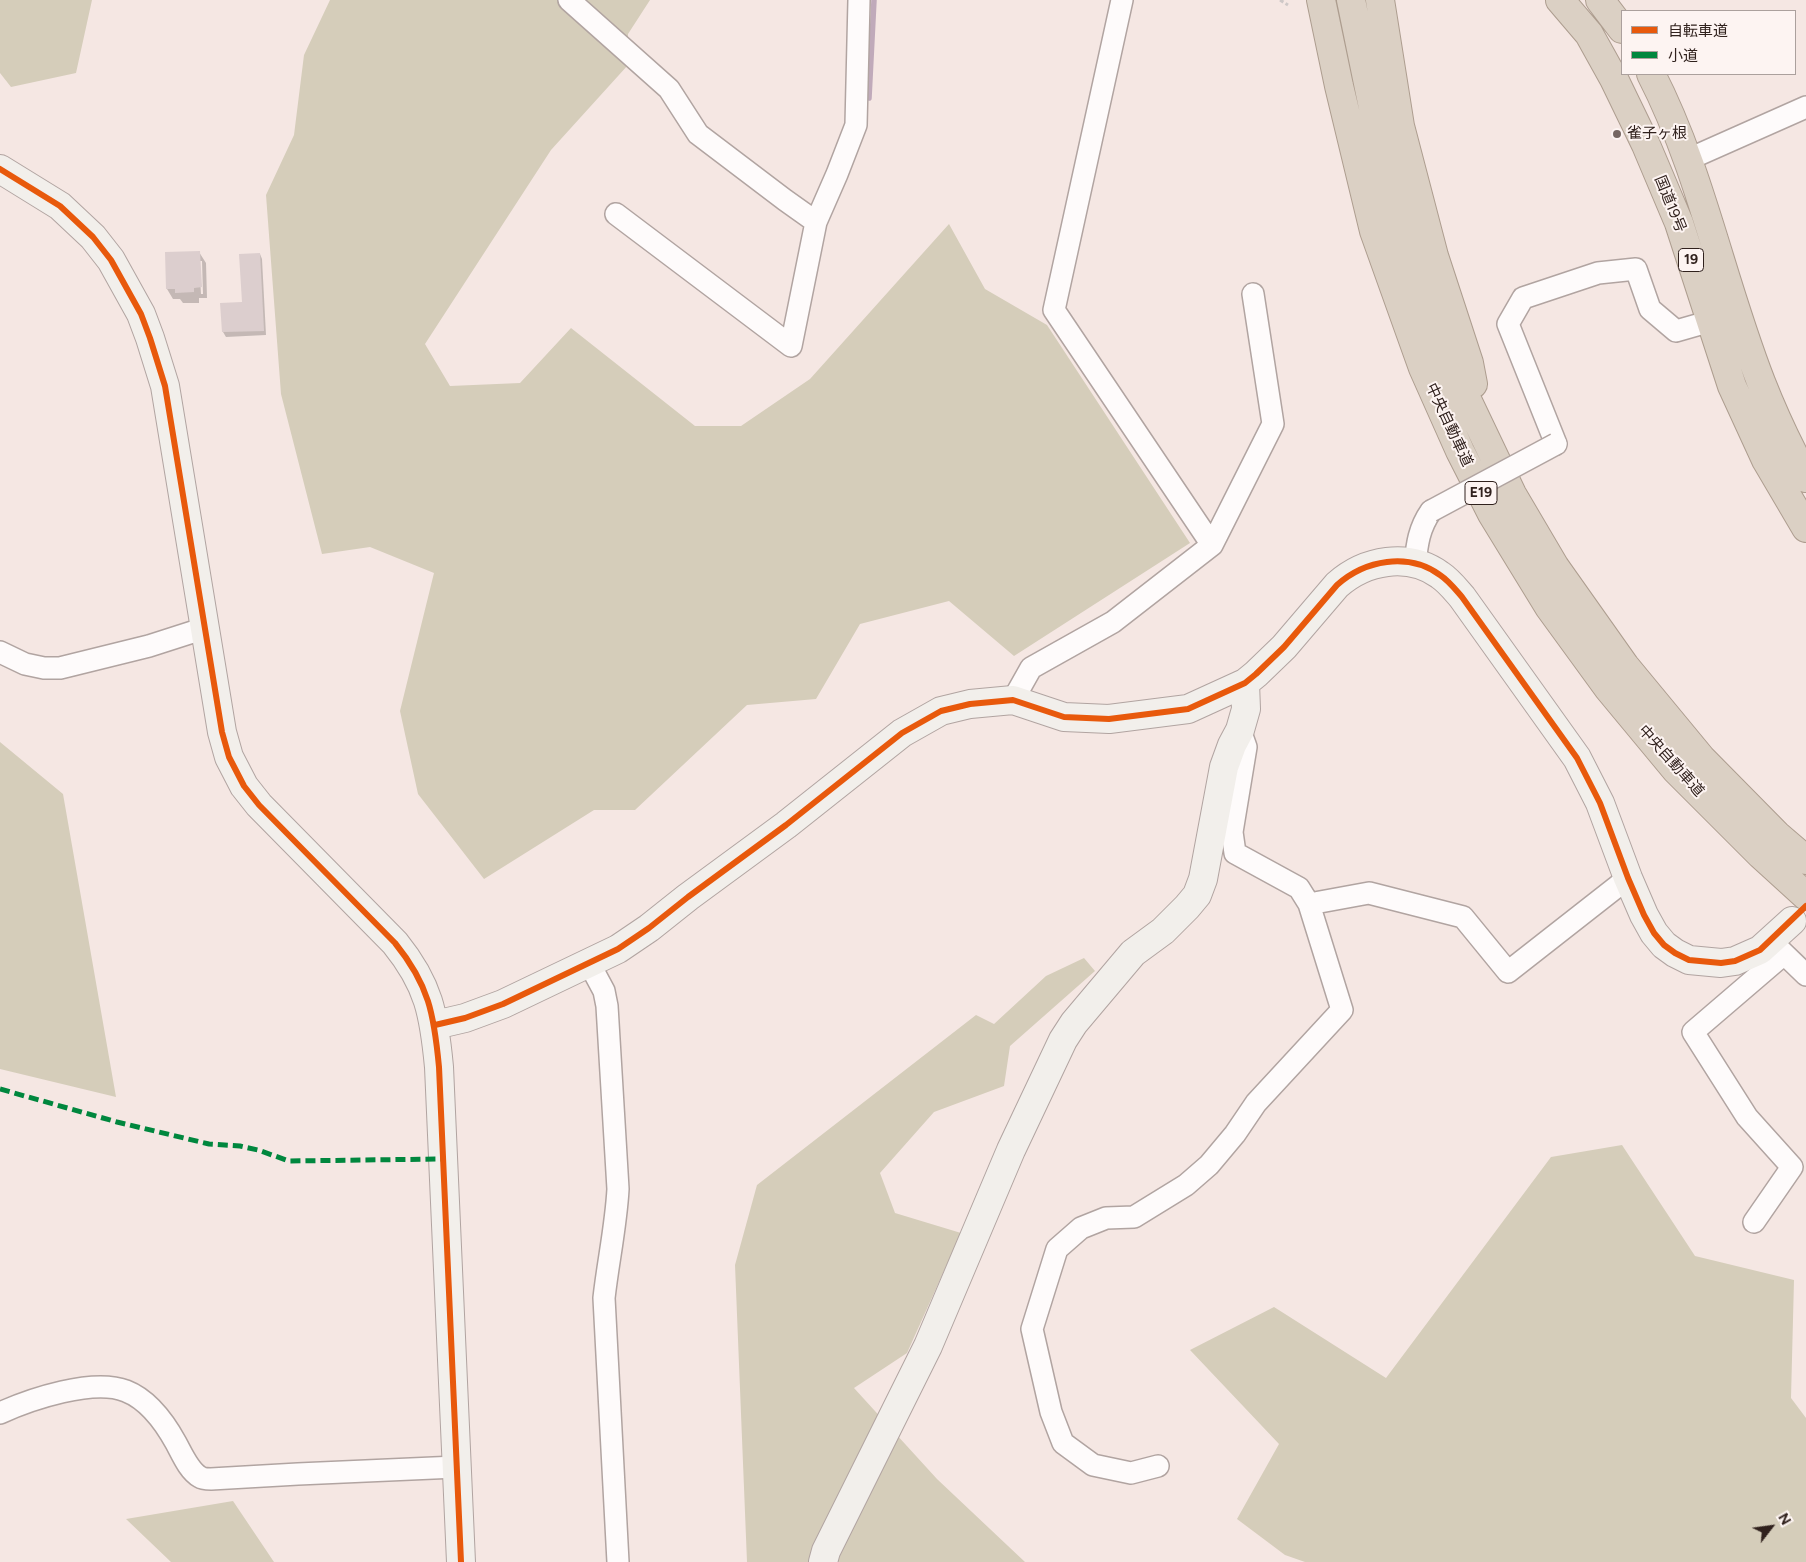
<!DOCTYPE html>
<meta charset="utf-8">
<style>
body{margin:0}
#map{position:relative;width:1806px;height:1562px;overflow:hidden;background:#f5e7e3;font-family:Figtree,"Noto Sans JP",sans-serif}
canvas{display:block}
.legend{position:absolute;left:1621px;top:10px;width:175px;height:65px;box-sizing:border-box;background:#fdf4f2;border:1px solid #aba09d;margin:0;padding:6px 9px;list-style:none;font-size:15px;color:#30211d}
.legend li{display:flex;align-items:center;gap:10px;height:25px}
.legend b{width:25px;border:1px solid #aba09d}
.north{position:absolute;left:1746px;top:1502px;width:50px;height:50px;-webkit-text-stroke:4px #fdf4f2;paint-order:stroke;rotate:60deg;font-size:14px;font-weight:700;line-height:20px;text-align:center;color:#30211d}
.north::after{content:'';display:block;margin:auto;width:18px;height:22px;background:#30211d;clip-path:polygon(50% 0,100% 100%,50% 72%,0 100%)}
</style>
<div id="map">
<canvas width="1806" height="1562"></canvas>
<ul class="legend">
<li><b style="height:6px;background:#e8590c"></b>自転車道</li>
<li><b style="height:6px;background:#00873e"></b>小道</li>
</ul>
<div class="north">N</div>
</div>
<script>
const context = document.querySelector('canvas').getContext('2d');
context.lineJoin = 'round';
function fillPath(path, color) {
  context.fillStyle = color;
  context.fill(path, 'evenodd');
}
function stroke(path, color, width, dash) {
  context.strokeStyle = color;
  context.lineWidth = width;
  context.lineCap = dash ? 'butt' : 'round';
  context.setLineDash(dash || []);
  context.stroke(path);
}
function drawText(font, color, halo, rows, align = 'center') {
  context.font = font + ' Figtree,"Noto Sans JP",sans-serif';
  context.lineWidth = 4;
  context.setLineDash([]);
  context.textBaseline = 'middle';
  context.strokeStyle = halo;
  context.fillStyle = color;
  for (const [text, x, y, turn = 0] of rows) {
    context.save();
    context.translate(x, y);
    context.rotate((+turn || 0) * Math.PI / 180);
    context.textAlign = isNaN(turn) ? turn : align;
    if (halo) context.strokeText(text, 0, 0);
    context.fillText(text, 0, 0);
    context.restore();
  }
}
const green = new Path2D(`
 M0 0H92L76 73 11 87 0 73Z
 M330 0H650L628 34V65L551 150 425 344 450 386 520 383 571 328 695 426H741L810 379 949 224 985 289 1047 325 1190 543 1014 656 949 601 860 624 816 699 747 705 635 810H594L484 879 418 794 400 711 434 573 370 547 322 554 281 394 266 195 294 135 304 55Z
 M0 742 63 794 116 1097 0 1069Z
 M1084 958 1095 971 1010 1046 1004 1086 934 1112 880 1173 895 1213 961 1233 907 1353 854 1388 937 1479 1025 1562H747L735 1265 757 1185 976 1015 994 1024 1046 976Z
 M1622 1145 1695 1256 1794 1280 1791 1398 1806 1418V1562H1305L1285 1555 1237 1519 1279 1444 1190 1350 1274 1307 1386 1378 1551 1157Z
 M233 1501 274 1562H171L126 1519Z`);
const shadow = new Path2D(`
 M199 252 206 263 207 298H199V303H183L180 299H173L167 289ZM199 261H202L203 294H201Z
 M260 254 262 259 266 335 226 337 223 332 222 304 243 303Z`);
const stream = new Path2D(`
 M869 98 874 0`);
const building = new Path2D(`
 M200 251 202 287 194 288V292L175 293V289H166L165 252Z
 M260 253 264 331 222 332 220 303 242 302 239 254Z`);
const path = new Path2D(`
 M1280 0 1288 5`);
const street = new Path2D(`
 M569 0 669 89 698 134 785 200 816 222 837 174 856 125 859 0
 M1122 0 1054 310 1212 545
 M1689 159 1806 107
 M616 214 791 346 816 222
 M1556 444 1508 324 1523 298 1598 273 1636 269 1650 309 1676 331 1711 321
 M1415 564C1417 544 1419 528 1431 511
 M0 652 25 664 44 668H60L149 646 205 628
 M1013 700 1031 668 1113 622 1212 545 1273 424 1253 294
 M1309 904 1369 893 1463 917 1508 972 1628 878
 M1775 945 1806 975
 M589 963 604 991 607 1006 618 1189C616 1226 608 1262 604 1298L618 1562
 M1754 1222 1792 1167 1747 1117 1693 1032 1784 954
 M0 1413C31 1399 93 1378 126 1391 149 1400 165 1423 176 1443 182 1454 189 1471 200 1477 203 1479 208 1479 211 1479L298 1474 456 1467
 M1158 1466 1131 1473 1093 1465 1063 1443 1051 1412 1032 1329 1057 1249 1081 1228 1106 1218 1134 1217 1186 1185 1209 1165 1235 1134 1256 1103 1342 1010 1309 904 1299 888 1235 853 1232 832 1246 747 1240 730`);
const secondary = new Path2D(`
 M0 169 60 206 93 237 111 260 141 314 150 338 165 386 222 732 229 757 244 786 259 805 395 943C429 985 434 1014 439 1067L461 1562
 M435 1025 465 1018 503 1004 618 949 649 928 688 897 786 825 902 733 941 711 970 704 1013 700 1064 717 1109 719 1188 709 1245 683 1256 674 1284 647 1337 585C1365 560 1408 552 1440 575 1449 581 1455 589 1462 597L1577 758 1600 803 1628 878 1644 915 1654 933 1664 945 1675 953 1689 960 1721 963 1735 961 1760 950 1792 921
 M823 1562 826 1551 928 1346 1011 1150 1063 1040 1074 1023 1133 953 1163 931 1187 907 1197 895 1203 879 1224 767 1232 745 1240 730 1246 709 1245 683`);
const highway = new Path2D(`
 M1321 0 1339 86 1374 231 1423 368 1460 451 1492 514 1549 607 1608 688 1676 770 1761 855 1806 896
 M1351 0 1388 181 1419 289 1450 364 1512 494 1555 567 1625 666 1701 758 1777 835 1806 860
 M1380 0 1400 126 1434 256 1469 363 1473 384
 M1560 0 1589 34 1614 79 1646 145 1679 223 1732 386 1766 460 1806 528
 M1600 0 1622 29
 M1651 74C1701 171 1721 280 1761 382 1774 415 1789 447 1806 478`);
const streetBridge = new Path2D(`
 M1431 511 1556 444`);
const quiet = new Path2D(`
 M0 1089 117 1122 209 1144 240 1146 258 1150 289 1161 442 1159`);
const cycleway = new Path2D(`
 M0 169 60 206 93 237 111 260 141 314 150 338 165 386 222 732 229 757 244 786 259 805 395 943C429 985 434 1014 439 1067L461 1562
 M435 1025 465 1018 503 1004 618 949 649 928 688 897 786 825 902 733 941 711 970 704 1013 700 1064 717 1109 719 1188 709 1245 683 1256 674 1284 647 1337 585C1365 560 1408 552 1440 575 1449 581 1455 589 1462 597L1577 758 1600 803 1628 878 1644 915 1654 933 1664 945 1675 953 1689 960 1721 963 1735 961 1760 950 1806 906`);
const markers = [
 [1617,134,5,"#756662"]
];
const shields = [
 [1691,260,25],
 [1481,493,32]
];
const shieldNames = [
 ["19",1691,260],
 ["E19",1481,493]
];
const poiNames = [
 ["雀子ヶ根",1627,134]
];
const streetNames = [
 ["国道19号",1670,204,68],
 ["中央自動車道",1449,425,65],
 ["中央自動車道",1671,761,48]
];
fillPath(green, '#d5cdba');
fillPath(shadow, '#0003');
stroke(stream, '#c0aaba', 5.5);
fillPath(building, '#dccece');
stroke(street, '#b1a4a1', 24);
stroke(secondary, '#b1a4a1', 30);
stroke(highway, '#ad9d8f', 30);
stroke(path, '#cec8c7', 3, [4, 2.5]);
stroke(street, '#fefbfb', 21);
stroke(secondary, '#f2efeb', 28);
stroke(highway, '#dbd0c4', 28);
stroke(streetBridge, '#b1a4a1', 24, []);
stroke(streetBridge, '#fefbfb', 21);
stroke(quiet, '#00873e', 5, [10, 5]);
stroke(cycleway, '#e8590c', 6);
for (const [x, y, r, color] of markers) {
  const dot = new Path2D();
  dot.arc(x, y, r, 0, 2 * Math.PI);
  context.fillStyle = color;
  context.fill(dot);
  stroke(dot, '#fdf4f2', 2);
}
for (const [x, y, w] of shields) {
  const box = new Path2D();
  box.roundRect(x - w / 2, y - 11.5, w, 23, 4);
  context.fillStyle = '#fdf4f2';
  context.fill(box);
  stroke(box, '#30211d', 1);
}
drawText('bold 14px', '#30211d', null, shieldNames);
drawText('15px', '#30211d', '#fdf4f2', poiNames, 'left');
drawText('15px', '#30211d', '#fdf4f2', streetNames);
</script>
